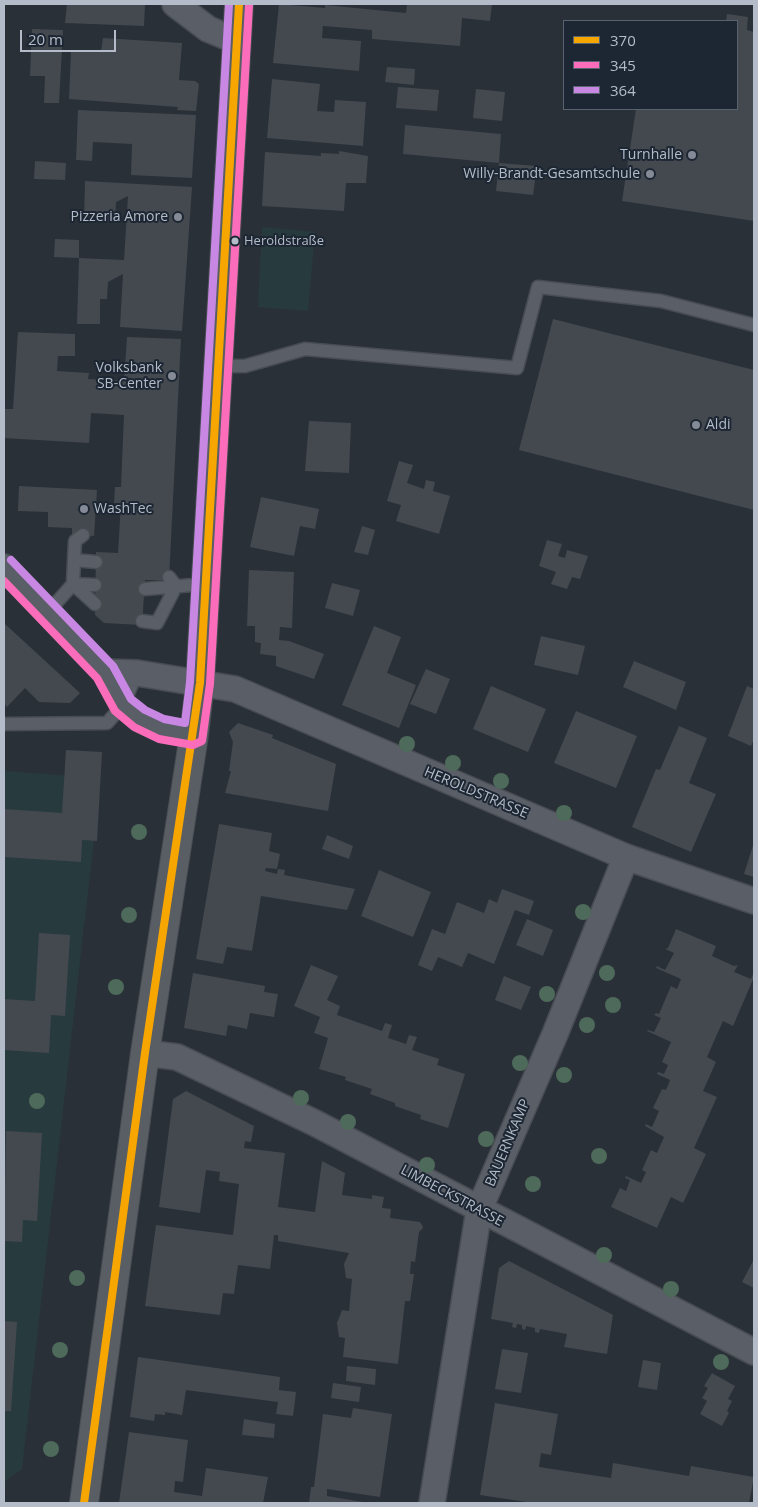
<!DOCTYPE html>
<meta charset="utf-8">
<style>
body{margin:0}
#map{position:relative;width:758px;height:1507px;overflow:hidden;background:#2a3038;font-family:"Open Sans",sans-serif}
canvas{display:block}
.frame{position:absolute;inset:0;border:5px solid #b4bcc9;pointer-events:none}
.legend{position:absolute;left:563px;top:20px;width:175px;height:90px;box-sizing:border-box;background:#1d2633;border:1px solid #59626f;margin:0;padding:6px 9px;list-style:none;font-size:15px;color:#b4bcc9}
.legend li{display:flex;align-items:center;gap:10px;height:25px}
.legend b{width:25px;border:1px solid #59626f}
.scale{position:absolute;left:20px;top:30px;width:96px;height:22px;box-sizing:border-box;border:2px solid #b4bcc9;border-top:0;padding-left:6px;font-size:15px;line-height:18px;white-space:nowrap;color:#b4bcc9;-webkit-text-stroke:4px #1d2633;paint-order:stroke}
</style>
<div id="map">
<canvas width="758" height="1507"></canvas>
<div class="frame"></div>
<ul class="legend">
<li><b style="height:6px;background:#f7a600"></b>370</li>
<li><b style="height:6px;background:#fb6dba"></b>345</li>
<li><b style="height:6px;background:#c787e3"></b>364</li>
</ul>
<div class="scale">20 m</div>
</div>
<script>
const context = document.querySelector('canvas').getContext('2d');
context.lineJoin = 'round';
function fillPath(path, color) {
  context.fillStyle = color;
  context.fill(path, 'evenodd');
}
function stroke(path, color, width, dash) {
  context.strokeStyle = color;
  context.lineWidth = width;
  context.lineCap = dash ? 'butt' : 'round';
  context.setLineDash(dash || []);
  context.stroke(path);
}
function drawText(font, color, halo, rows, align = 'center') {
  context.font = font + ' "Open Sans",sans-serif';
  context.lineWidth = 4;
  context.setLineDash([]);
  context.textBaseline = 'middle';
  context.strokeStyle = halo;
  context.fillStyle = color;
  for (const [text, x, y, turn = 0] of rows) {
    context.save();
    context.translate(x, y);
    context.rotate((+turn || 0) * Math.PI / 180);
    context.textAlign = isNaN(turn) ? turn : align;
    if (halo) context.strokeText(text, 0, 0);
    context.fillText(text, 0, 0);
    context.restore();
  }
}
const green = new Path2D(`
 M262 227 315 232 308 311 258 307Z
 M4 771 101 778 22 1469 4 1482Z`);
const building = new Path2D(`
 M67 4H145L144 26 65 23Z
 M279 4 325 8V5L406 13 407 4H492L490 21 462 18 460 46 372 39V30L323 26 322 38 361 41 359 71 273 63Z
 M727 14 748 17 747 30 754 32V221L622 201 636 109H737V21H726Z
 M32 29 63 30 59 103H44L45 76H30Z
 M103 38 182 43 179 80 195 81 199 84 196 111 177 110 178 107 69 99 71 51 101 52Z
 M387 67 415 69 414 85 385 82Z
 M272 79 320 84 317 111 334 112 335 100 366 102 363 146 267 138Z
 M398 87 439 90 437 111 396 108Z
 M476 89 505 92 502 121 473 118Z
 M78 110 196 115 192 178 131 175 132 144 93 142 92 161 76 160Z
 M405 125 501 134 499 163 403 154Z
 M339 151 368 156 366 183H346L344 211 262 206 265 152 321 156V153L339 154Z
 M35 161 66 163 65 180 34 179Z
 M499 163 537 166 533 195 496 191Z
 M85 181 192 187 182 331 120 327 123 274 108 282 107 299H100V324H77L79 258 124 260 128 196 116 202 115 222 84 220Z
 M55 239 79 240V258L54 257Z
 M553 319 754 370V510L519 450Z
 M18 332 75 334V356H58L57 371 89 373 88 379 124 381 127 337 181 339 169 580H145L142 625 104 623 95 615 96 552 118 553 121 503H114L115 487H121L124 415 91 413 89 443 4 438V409H13Z
 M309 421 351 423 349 473 305 471Z
 M399 461 413 465 407 483 424 489 426 480 435 482 433 491 450 496 439 534 396 521 401 505 387 501Z
 M19 486 97 490 94 536 72 534V528L48 527V512L18 511Z
 M261 497 319 509 315 529 300 526 294 556 250 547Z
 M362 526 375 530 368 555 354 552Z
 M547 540 562 544 558 556 565 558 567 550 588 556 580 579 572 577 567 589 551 584 556 572 539 566Z
 M249 570 294 572 292 628 280 627 279 640 289 641 324 654 314 679 276 666V656L260 654 261 643 255 642V626H247Z
 M332 583 360 590 353 616 325 608Z
 M4 623 80 693 70 703 39 702 25 688 7 707 4 703Z
 M374 626 401 637 387 673 416 685 399 728 342 705Z
 M541 636 585 646 578 675 534 665Z
 M634 661 686 682 676 710 623 687Z
 M426 669 450 679 436 714 410 704Z
 M491 686 546 709 528 752 473 729Z
 M747 686 754 689V739L751 746 728 736Z
 M576 711 637 736 616 788 554 763Z
 M238 723 273 735 272 738 336 764 328 811 225 793 231 771H229L233 742 229 732Z
 M679 726 707 738 689 783 716 794 691 852 632 827 656 769 660 770Z
 M66 750 102 752 97 841 82 840 81 862 4 857V809L62 813Z
 M219 824 272 833 269 851 280 854 277 869 266 868 265 871 277 874 278 869 285 870 284 875 355 889 347 910 261 896 252 951 227 947 223 964 196 959Z
 M327 835 353 846 349 859 322 849Z
 M754 842V877L744 874Z
 M379 870 431 892 413 937 361 916Z
 M502 889 534 901 529 915 515 910 494 964 468 953 462 967 438 957 432 971 418 965 432 929 445 934 457 902 484 913 489 899 497 903Z
 M527 919 553 930 543 956 516 945Z
 M676 929 716 946 712 956 734 966 738 965 734 972 751 979 754 972V977L733 1026 723 1021 707 1057 716 1062 703 1091 717 1097 694 1148 706 1154 683 1203 671 1197 657 1228 611 1207 620 1188 626 1191 630 1180 625 1178 626 1176 641 1183 646 1172 642 1170 651 1150 657 1153 664 1137 645 1126 646 1124 652 1127 659 1111 653 1108 662 1089 666 1090 670 1080 657 1074 658 1072 664 1074 668 1065 662 1062 671 1042 647 1031 648 1030 654 1032 661 1018 654 1015 656 1013 659 1014 671 986 677 989 681 979 656 968 657 966 665 970 674 953 665 949 668 948Z
 M39 933 70 935 65 1016 51 1015 49 1053 4 1050V999L35 1001Z
 M311 965 338 976 327 1000 340 1006 337 1015 382 1031 385 1023 392 1025 388 1038 406 1044 409 1035 417 1037 412 1050 439 1059 437 1065 465 1074 448 1128 420 1119 421 1115 395 1106V1103L370 1094 372 1089 345 1080 346 1077 319 1069 328 1038 314 1033 320 1017 294 1006Z
 M193 973 265 986 264 992 278 994 274 1017 250 1013 247 1029 228 1025 226 1036 184 1028Z
 M504 976 531 987 521 1010 495 1000Z
 M186 1091 254 1126 251 1142 245 1141 244 1148 285 1153 278 1207 315 1212 322 1161 345 1173 342 1195 372 1199V1195L384 1197 382 1208 391 1209 390 1218 420 1222 422 1225 423 1228 419 1232 415 1262 411 1261 410 1274H414L410 1301H405L398 1364 343 1357 345 1338 339 1337 337 1323 342 1310 349 1311 352 1279 346 1278 344 1264 349 1253 278 1241V1235H274L270 1269 238 1265 234 1294 223 1293 220 1315 145 1306 156 1225 233 1235 239 1184 219 1181 220 1172 206 1170 200 1213 159 1207 173 1099Z
 M6 1131 42 1133 37 1221 23 1220 22 1242 4 1241Z
 M754 1259V1288L742 1282Z
 M509 1261 613 1315 607 1354 564 1347 567 1334 540 1329 539 1333 535 1332V1328L526 1326 525 1330 522 1329V1325L517 1324 516 1328 512 1327 513 1323 491 1319 499 1268Z
 M4 1321 17 1322 11 1411H4Z
 M502 1349 528 1353 521 1393 495 1389Z
 M138 1357 280 1377 279 1390 296 1392 293 1416 276 1414 278 1402 186 1390 182 1415 165 1412V1415L155 1414 154 1421 130 1417Z
 M643 1360 661 1363 657 1390 638 1387Z
 M347 1366 376 1369 375 1385 346 1381Z
 M712 1373 735 1386 728 1399 732 1401 727 1411 729 1413 722 1426 700 1414 707 1401 702 1398 708 1388 704 1386Z
 M333 1383 361 1387 359 1402 331 1398Z
 M495 1403 558 1414 551 1455 541 1453 539 1467 611 1478 613 1463 689 1476 691 1466 754 1477 749 1503H533L480 1495Z
 M353 1408 392 1414 380 1497 327 1489V1496L369 1503H309L311 1487H314L323 1414 351 1418Z
 M244 1419 275 1424 274 1438 242 1435Z
 M129 1432 188 1440 183 1482 175 1481 174 1492 202 1496 206 1468 268 1477 263 1503H119Z`);
const service = new Path2D(`
 M218 366H245L305 349 517 368 538 287 661 301 754 325
 M74 560 75 541 83 535
 M95 585 73 584 74 560 96 562
 M145 589 205 584
 M48 612 73 584 95 604
 M142 621 157 623 176 586 169 577
 M4 724 107 723 123 705 137 673`);
const minor = new Path2D(`
 M175 4 208 29 237 41
 M4 567 105 672 123 705 140 719 161 729 194 735
 M105 672 137 673 235 689 626 857 754 901
 M145 1053 177 1057 315 1123 754 1352
 M432 1503 479 1210 555 1034 626 857`);
const secondary = new Path2D(`
 M84 1503 145 1053 194 735 200 683 239 4`);
const bus1 = new Path2D(`
 M84 1503 145 1053 200 683 239 4`);
const bus2 = new Path2D(`
 M4 581 97 678 115 711 134 727 159 739 193 745 202 741 210 684 249 5`);
const bus3 = new Path2D(`
 M11 560 113 666 131 699 145 710 164 719 185 723 190 682 229 4`);
const trees = [
 [407,744],
 [453,763],
 [501,781],
 [564,813],
 [139,832],
 [583,912],
 [129,915],
 [607,973],
 [116,987],
 [547,994],
 [613,1005],
 [587,1025],
 [520,1063],
 [564,1075],
 [301,1098],
 [37,1101],
 [348,1122],
 [486,1139],
 [599,1156],
 [427,1165],
 [533,1184],
 [604,1255],
 [77,1278],
 [671,1289],
 [60,1350],
 [721,1362],
 [51,1449]
];
const markers = [
 [692,155,5,"#848b96"],
 [650,174,5,"#848b96"],
 [178,217,5,"#848b96"],
 [235,241,4.5,"#b4bcc9"],
 [172,376,5,"#848b96"],
 [696,425,5,"#848b96"],
 [84,509,5,"#848b96"]
];
const busNames = [
 ["Heroldstraße",244,241]
];
const poiNames = [
 ["Turnhalle",682,155],
 ["Willy-Brandt-Gesamtschule",640,174],
 ["Pizzeria Amore",168,217],
 ["Volksbank",162,368],
 ["SB-Center",162,384],
 ["Aldi",706,425,"left"],
 ["WashTec",94,509,"left"]
];
const streetNames = [
 ["HEROLDSTRASSE",476,793,23],
 ["BAUERNKAMP",508,1143,-67],
 ["LIMBECKSTRASSE",452,1196,28]
];
fillPath(green, '#273a3e');
fillPath(building, '#444950');
stroke(service, '#484c53', 15);
stroke(minor, '#484c53', 28);
stroke(secondary, '#484c53', 30);
stroke(service, '#5a5e66', 12);
stroke(minor, '#5a5e66', 25);
stroke(secondary, '#595d64', 28);
stroke(bus1, '#f7a600', 8);
stroke(bus2, '#fb6dba', 8);
stroke(bus3, '#c787e3', 8);
context.fillStyle = '#4e6a5a';
for (const [x, y] of trees) {
  context.beginPath();
  context.arc(x, y, 8, 0, 2 * Math.PI);
  context.fill();
}
for (const [x, y, r, color] of markers) {
  const dot = new Path2D();
  dot.arc(x, y, r, 0, 2 * Math.PI);
  context.fillStyle = color;
  context.fill(dot);
  stroke(dot, '#1d2633', 2);
}
drawText('13px', '#b4bcc9', '#1d2633', busNames, 'left');
drawText('14px', '#b4bcc9', '#1d2633', poiNames, 'right');
drawText('14px', '#b4bcc9', '#1d2633', streetNames);
</script>
